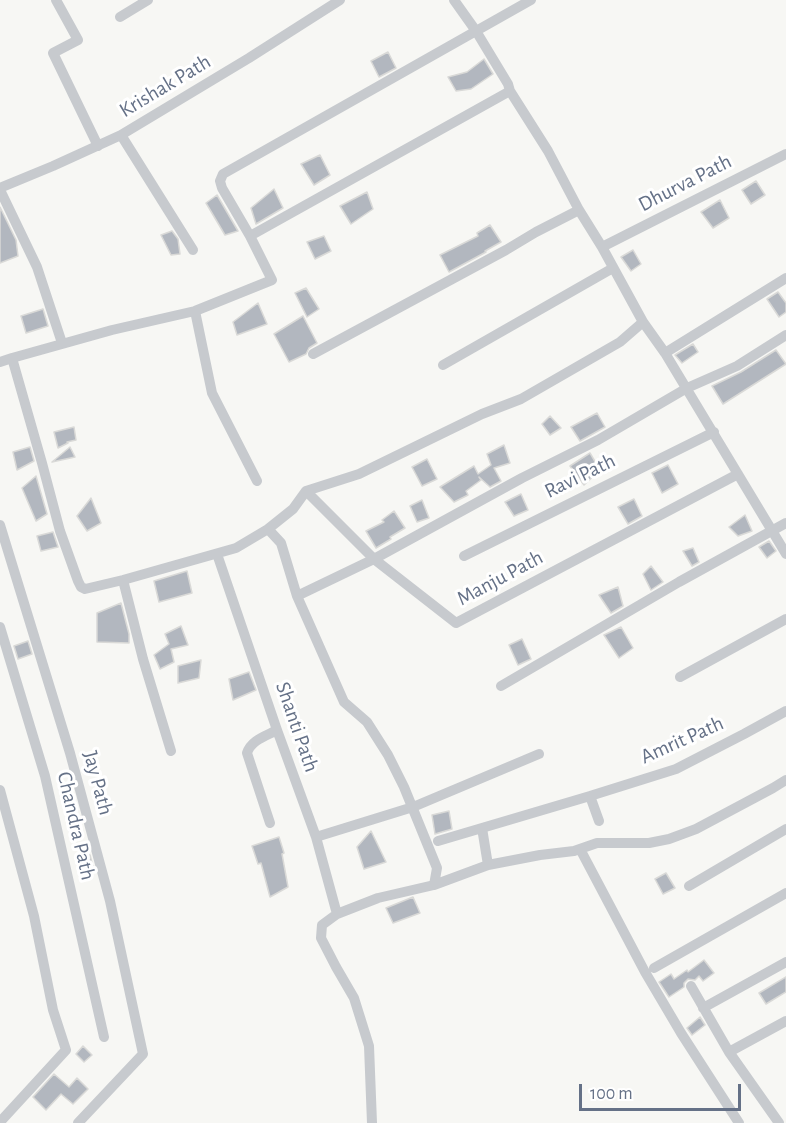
<!DOCTYPE html>
<style>
body{margin:0}
#map{position:relative;width:786px;height:1123px;overflow:hidden;background:#f7f7f4;font-family:"Alegreya Sans",sans-serif}
canvas{display:block}
.scale{position:absolute;left:579px;top:1084px;width:162px;height:27px;box-sizing:border-box;border:3px solid #657187;border-top:0;padding-left:8px;font-size:18px;line-height:21px;white-space:nowrap;color:#657187;-webkit-text-stroke:4px #fff;paint-order:stroke}
</style>
<div id="map">
<canvas width="786" height="1123"></canvas>
<div class="scale">100 m</div>
</div>
<script>
const context = document.querySelector('canvas').getContext('2d');
context.lineJoin = 'round';
function fillPath(path, color) {
  context.fillStyle = color;
  context.fill(path, 'evenodd');
}
function stroke(path, color, width, dash) {
  context.strokeStyle = color;
  context.lineWidth = width;
  context.lineCap = dash ? 'butt' : 'round';
  context.setLineDash(dash || []);
  context.stroke(path);
}
function drawText(font, color, halo, rows, align = 'center') {
  context.font = font + ' "Alegreya Sans",sans-serif';
  context.lineWidth = 6;
  context.setLineDash([]);
  context.textBaseline = 'middle';
  context.strokeStyle = halo;
  context.fillStyle = color;
  for (const [text, x, y, turn = 0] of rows) {
    context.save();
    context.translate(x, y);
    context.rotate((+turn || 0) * Math.PI / 180);
    context.textAlign = isNaN(turn) ? turn : align;
    if (halo) context.strokeText(text, 0, 0);
    context.fillText(text, 0, 0);
    context.restore();
  }
}
const building = new Path2D(`
 M388 52 396 68 379 77 371 61Z
 M484 59 493 74 471 89 456 91 448 77 467 72Z
 M320 155 330 175 314 185 301 164Z
 M756 181 765 195 751 204 742 190Z
 M274 189 283 208 256 224 251 208Z
 M367 192 373 209 351 224 340 206Z
 M217 195 238 231 225 235 206 203Z
 M720 200 729 218 713 228 701 212Z
 M0 207 16 240 18 256 0 263Z
 M490 225 501 242 485 251 486 252 449 272 440 255 478 236 477 233Z
 M172 231 178 239 180 254 171 255 161 235Z
 M324 236 331 251 315 259 307 242Z
 M633 250 641 264 631 271 621 257Z
 M306 288 319 309 307 317 295 293Z
 M778 292 786 303V312L779 317 767 299Z
 M258 303 267 324 237 335 233 322Z
 M43 309 48 326 26 333 21 316Z
 M303 316 317 343 309 348 306 354 289 362 274 334Z
 M693 344 698 352 682 363 675 355Z
 M776 350 786 364 723 404 712 386 741 372Z
 M597 413 605 427 580 441 571 427Z
 M550 416 561 428 550 435 542 424Z
 M74 427 76 440 67 442 68 443 58 448 54 432Z
 M504 445 510 463 494 468 501 481 490 487 479 477 481 480 466 491 468 495 454 502 440 487 474 466 478 474 491 465 487 454Z
 M30 447 34 461 17 470 13 452Z
 M70 447 75 457 52 462Z
 M590 453 600 470 584 485 570 466Z
 M427 459 437 479 422 486 412 467Z
 M668 465 678 484 662 493 652 473Z
 M36 476 47 514 36 521 22 488Z
 M521 494 528 510 514 516 505 502Z
 M91 498 101 523 87 531 77 516Z
 M634 499 642 516 628 524 618 507Z
 M422 500 429 518 417 522 410 506Z
 M394 511 405 528 390 537 391 539 376 548 366 531 384 522 382 520Z
 M745 515 752 531 738 536 729 527Z
 M53 532 58 547 41 551 37 536Z
 M769 541 776 551 767 558 759 547Z
 M693 548 699 562 692 566 683 551Z
 M651 566 663 582 651 590 643 574Z
 M187 571 192 593 159 602 154 581Z
 M618 587 623 606 611 613 599 595Z
 M121 603 129 634V643L97 642V613Z
 M181 626 188 645 171 649 174 662 160 669 154 655 169 644 165 634Z
 M621 627 633 648 619 658 604 635Z
 M522 639 531 659 518 665 509 645Z
 M28 641 32 654 18 659 14 646Z
 M201 660 199 678 178 683V666Z
 M249 672 256 690 233 700 229 679Z
 M449 811 452 829 435 834 432 815Z
 M371 831 386 862 364 869 357 847Z
 M279 837 284 853 282 854 288 887 270 897 261 863 258 864 252 846Z
 M90 855 94 871 79 874 76 858Z
 M666 873 675 888 663 894 655 879Z
 M413 897 420 913 393 923 386 908Z
 M704 960 714 973 703 981 699 976 695 980 688 979 684 983V987L669 997 659 982 671 974 674 979 687 970 688 972Z
 M786 977V992L766 1004 759 993Z
 M700 1017 705 1025 692 1035 687 1028Z
 M83 1046 92 1055 84 1062 76 1054Z
 M54 1074 69 1087 77 1078 88 1089 73 1104 61 1094 46 1110 33 1097Z`);
const minor = new Path2D(`
 M56 0 78 40 53 53 98 146
 M454 0 476 31 508 84 510 91 548 151 579 210 602 247 643 322 665 353 786 554
 M120 17 148 0
 M121 135 193 250
 M0 188 53 166 121 135 249 58 340 0
 M0 190 37 267 62 343
 M250 236 510 91
 M602 247 786 154
 M195 311 212 393 257 481
 M665 353 786 278
 M313 354 506 250 536 232 579 210
 M12 358 112 330 195 311 272 280 250 236 222 188 220 181 223 174 531 0
 M0 362 12 358 42 463 60 531 78 581 81 587 85 589 123 580 236 548 268 529 281 543 297 596 344 702 367 722 388 755 404 787 437 868 434 885 488 865 540 855 574 851 597 843H649L669 839 696 829 773 788 786 780
 M443 365 613 268
 M306 491 374 559 456 623 738 474
 M0 525 70 753 110 901 143 1054 78 1123
 M268 529 293 509 306 491 359 474 482 414 521 399 620 342 643 322
 M217 554 277 730 316 837 337 914
 M464 556 714 432
 M123 580 143 659 171 751
 M297 596 374 559 522 478 598 440 687 388 737 366 786 335
 M0 627 45 776 104 1037
 M680 677 786 619
 M501 686 679 582 786 523
 M0 790 34 916 53 1010 66 1050 0 1122
 M590 796 676 769 744 734 786 711
 M270 823 247 753C251 740 266 736 277 730
 M482 828 488 865
 M316 837 413 807 539 754
 M438 841 590 796 599 821
 M580 849 645 972 681 1033 739 1123
 M689 886 786 829
 M654 968 786 893
 M691 986 729 1052 779 1123
 M703 1008 786 962
 M729 1052 786 1021
 M372 1123 369 1046 354 998 336 967 321 938 322 925 337 914 378 898 434 885`);
const streetNames = [
 ["Krishak Path",165,86,-31],
 ["Dhurva Path",685,183,-27],
 ["Ravi Path",580,476,-26],
 ["Manju Path",500,578,-28],
 ["Shanti Path",297,727,71],
 ["Amrit Path",682,740,-24],
 ["Jay Path",98,783,75],
 ["Chandra Path",76,826,77]
];
fillPath(building, '#b2b7bf');
stroke(building, '#d9d9d7', 1.5);
stroke(minor, '#c7cace', 10);
drawText('21px', '#657187', '#fff', streetNames);
</script>
